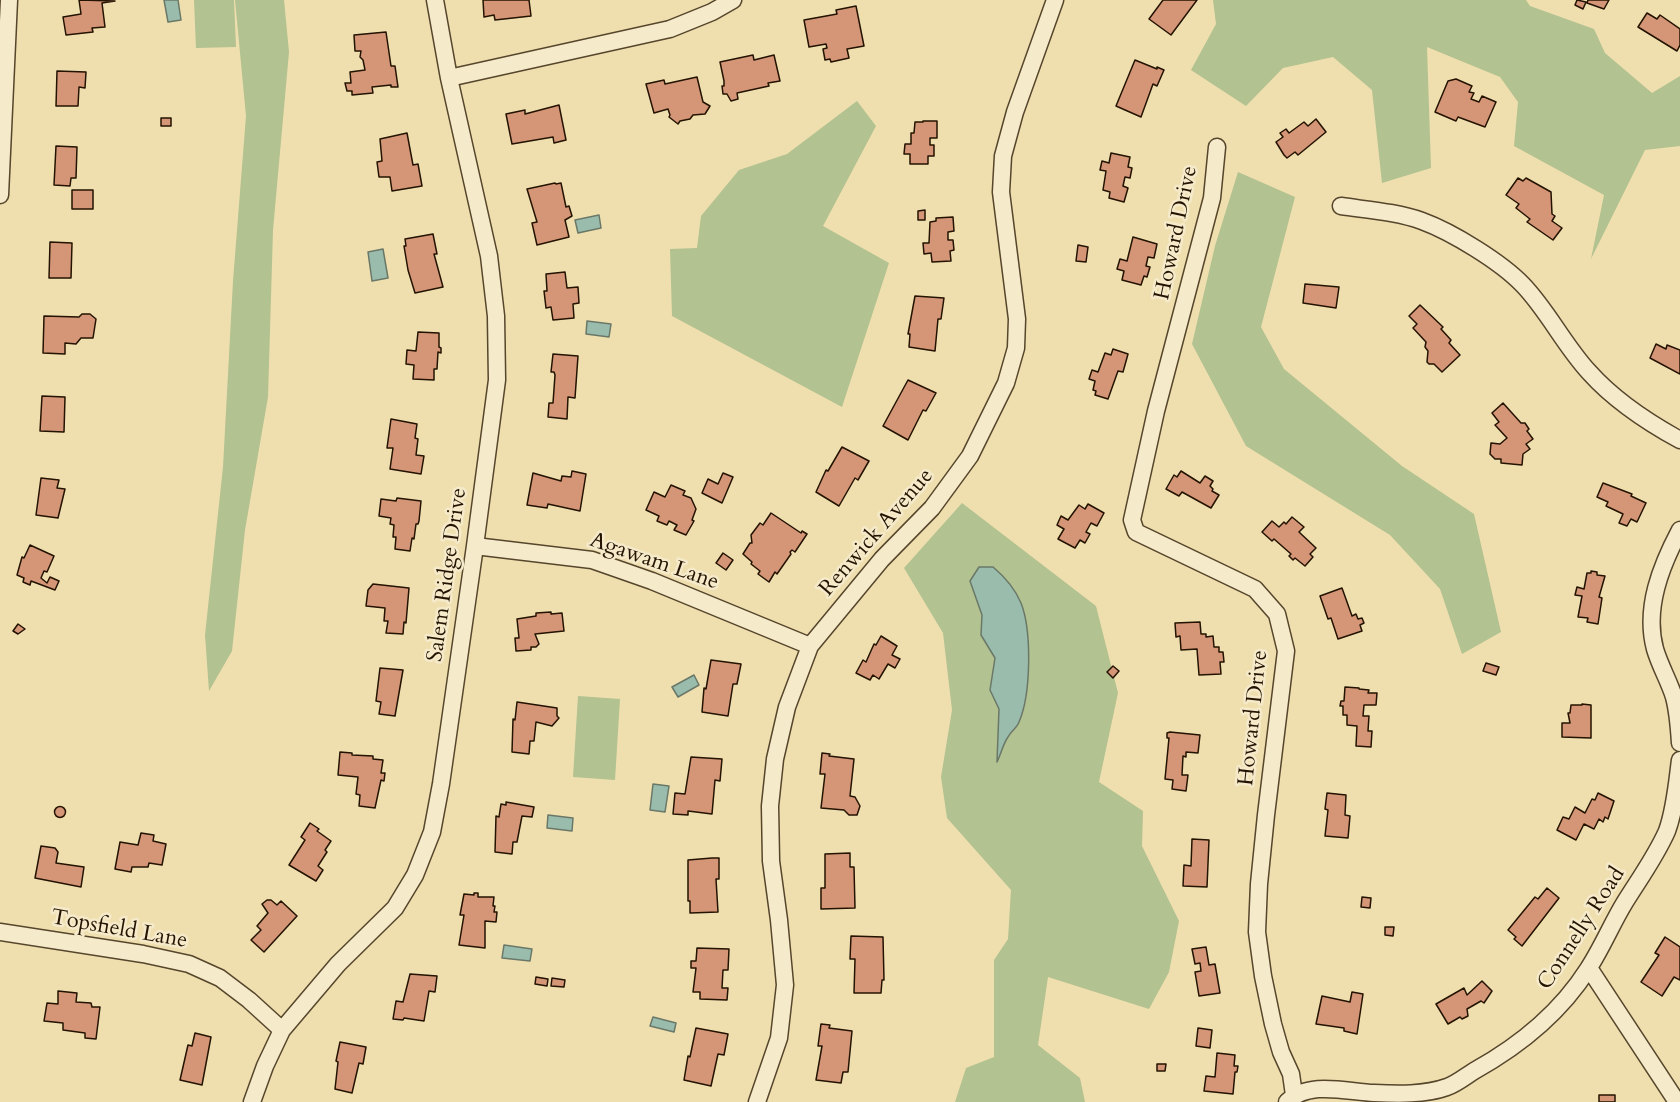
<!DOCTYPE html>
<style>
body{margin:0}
canvas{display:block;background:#efdeae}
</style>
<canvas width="1680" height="1102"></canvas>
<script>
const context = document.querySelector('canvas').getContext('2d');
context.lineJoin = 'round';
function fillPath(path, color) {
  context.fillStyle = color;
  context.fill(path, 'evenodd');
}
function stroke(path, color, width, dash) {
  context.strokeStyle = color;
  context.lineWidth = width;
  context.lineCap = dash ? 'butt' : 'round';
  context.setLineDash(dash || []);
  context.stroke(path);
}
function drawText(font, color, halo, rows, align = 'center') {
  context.font = font + ' Cardo,serif';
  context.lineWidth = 5;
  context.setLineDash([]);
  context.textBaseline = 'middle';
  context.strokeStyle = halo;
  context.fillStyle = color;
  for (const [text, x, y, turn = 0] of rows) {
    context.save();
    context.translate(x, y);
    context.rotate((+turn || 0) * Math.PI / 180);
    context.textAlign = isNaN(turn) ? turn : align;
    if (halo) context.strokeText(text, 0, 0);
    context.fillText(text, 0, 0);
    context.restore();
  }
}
const green = new Path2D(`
 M194 0H234L236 47 196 48Z
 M235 0H284L289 52 273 230 268 397 245 530 232 651 209 691 205 635 223 467 233 281 246 116Z
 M1213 0H1526L1530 6 1594 29 1605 53 1652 93 1680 76V146L1645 150 1591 259 1604 195 1514 146 1518 102 1500 77 1427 47 1431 168 1382 183 1372 90 1333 57 1283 68 1246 106 1191 70 1216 24Z
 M857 101 876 126 823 226 889 263 842 407 672 316 670 249 697 248 701 216 739 170 787 154Z
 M1238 172 1295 197 1261 327 1284 369 1402 466 1474 514 1501 632 1462 654 1440 589 1390 535 1246 446 1192 344 1215 246Z
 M962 503 1096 606 1118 693 1099 782 1143 811 1142 846 1179 921 1169 972 1149 1009 1048 977 1038 1045 1080 1078 1085 1102H955L966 1068 994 1057V960L1008 939 1011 890 947 818 941 777 952 710 943 633 904 568ZM970 581 1026 632C1028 657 1032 705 1017 726 1015 730 1011 733 1007 737L998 735 1000 709 990 690 995 658 981 635 982 615Z
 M578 696 620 699 615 780 573 777Z`);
const water = new Path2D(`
 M164 0H178L181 20 168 22Z
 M599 215 601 228 578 233 575 220Z
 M383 249 388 278 372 281 368 252Z
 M587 321 611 324 609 337 586 334Z
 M979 567H993C1005 577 1015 589 1021 603 1032 631 1031 695 1019 722 1017 728 1011 731 1008 737 1003 744 1001 754 997 762L999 709 990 690 995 658 981 635 982 615 970 581Z
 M694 675 699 685 678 697 672 687Z
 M653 784 669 786 665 812 650 810Z
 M548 815 573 818 572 831 547 828Z
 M504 945 532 949 530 961 502 958Z
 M653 1017 676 1023 674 1032 650 1026Z`);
const building = new Path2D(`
 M79 0 115 1 102 3 105 27 92 28 93 32 66 35 63 17 81 14Z
 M483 0H529L531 16 495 20 494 15 484 17Z
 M1163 0H1197L1171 35 1149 19Z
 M1577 0 1586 2 1583 9 1575 5Z
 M1588 0H1609L1604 9 1587 3Z
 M856 6 864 46 847 49 849 58 831 62 830 59 825 60 823 49 827 48 826 44 809 47 804 20 837 14 836 10Z
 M1647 13 1657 19 1660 15 1680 29V45L1677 51 1638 27Z
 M386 32 391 66H395L398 87H391V85L372 87 373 93 352 95V91H347L345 83H351L350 72 365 70 363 60 360 57 361 51H355L354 35Z
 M753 55 754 60 774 55 780 81 768 83 769 86 737 93 738 99 731 101 727 94H723L722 86H724V81L720 62Z
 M1135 60 1157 69V67L1164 70 1157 86 1153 84 1141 117 1116 106Z
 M57 71 86 72 85 88 79 87 78 106H56Z
 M697 77 703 102 710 106 705 114 693 115 690 119 680 121 678 124 669 117 670 115 668 109 654 113 646 84 664 80 665 84Z
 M1456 79 1472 86 1469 92 1474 93 1471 99 1479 102 1482 96 1496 102 1485 127 1458 117 1456 121 1435 112 1448 81Z
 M559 105 566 140 554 143 553 137 512 144 506 114 525 110V114Z
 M161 118H171V126H161Z
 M1316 119 1326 132 1298 155 1295 152 1287 158 1284 155 1276 142 1283 137 1280 133 1286 129 1289 133 1304 122 1308 126Z
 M923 121H937V138H930V145H934V156H928V164H910V154H904L905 144H911V133H914L915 122H923Z
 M407 133 413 165 418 164 422 186 392 191 390 177H379L377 162 382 161 380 139Z
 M56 146 77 147 76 178H71L70 186 54 185Z
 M1111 153 1130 157 1128 167 1132 168 1130 178 1125 177 1123 186 1128 188 1124 202 1109 198 1110 192 1103 190 1106 171 1100 170 1102 161 1109 163Z
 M1518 178 1523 181 1526 178 1551 192 1552 214 1555 216 1552 221 1562 228 1553 240 1527 222 1530 219 1516 208 1519 204 1506 195Z
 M555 183 556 184 561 183 566 207 569 206 572 216 565 220 569 237 537 245 532 223 537 222 527 189Z
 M72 190H93V209H72Z
 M925 210V220H918V211Z
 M953 217 954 231 948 232V240H953L954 250 950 251 951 261 932 262 931 253 924 254 923 243H929L930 222 936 221V218Z
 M433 234 437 254H434L443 287 415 293 408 270 404 246H406L405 239Z
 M1133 237 1157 244 1154 258 1148 257 1146 266 1150 267 1147 277 1144 276 1141 285 1122 280 1124 271 1117 269 1120 259 1127 261Z
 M50 242 72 243 71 278H49Z
 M1078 245 1088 247 1086 262 1076 261Z
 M565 272 567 288 578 287 579 303 573 304 574 318 553 320 551 307 546 308 544 291H547L546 274Z
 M1305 284 1339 287 1336 308 1303 303Z
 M915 296 944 298 941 319H938L935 351 909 347 910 334H908Z
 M1420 305 1443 327 1441 329 1451 340 1449 343 1460 355 1442 372 1434 364H1429L1427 362 1428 351 1425 347 1426 342 1413 328 1417 324 1409 316Z
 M82 314H90L96 319 93 338H81L76 344 65 343V354L43 353 44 316 79 317Z
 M418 332 439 333V347L441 348V353L438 352 437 369H434V380L413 379 414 365 406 364 407 350 416 351Z
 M1656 344 1666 349 1667 345 1680 350V374L1650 358Z
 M1113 349 1128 354 1123 372 1118 371 1108 399 1095 395 1096 391 1093 390 1095 381 1089 379 1092 370 1098 372 1105 353 1111 355Z
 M553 354 578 356 575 398 568 397 567 419 548 417 549 403H553L555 375 554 372H551Z
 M908 380 936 393 926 411 923 410 908 440 883 426Z
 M42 396 65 397 64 432 40 431Z
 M1503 403 1521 423H1525L1529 429 1527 431 1533 439 1526 444 1530 449 1523 454 1522 465 1501 463V459H1495L1490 454 1491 443 1500 444 1507 438 1495 425 1499 422 1492 413Z
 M391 419 417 424 415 438 418 439 416 455 424 456 421 474 390 469 393 448H387Z
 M842 447 869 461 858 480 855 478 839 506 816 492 826 470 828 471Z
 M572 471 586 474 580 511 548 504 547 508 527 505 533 473 561 481 562 476 571 477Z
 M1181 471 1200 483 1205 476 1213 481 1210 486 1213 489 1212 491 1219 495 1211 508 1182 492 1179 496 1166 489 1174 475 1177 477Z
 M723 473 733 477 722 503 702 493 708 479 718 484Z
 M41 478 59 480 57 488 65 489 58 518 36 515Z
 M1603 483 1632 494 1631 496 1646 503 1637 522 1631 519 1627 526 1619 523 1623 514 1606 506 1608 502 1597 497Z
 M671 485 685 491 683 495 691 498 696 509 692 520 694 521 686 535 674 530 677 525 669 521 667 525 657 521 659 516 646 510 654 492 665 497Z
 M397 498 421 501 419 521 418 524H416L414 539 412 538 410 551 395 549 396 537H393L394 525 390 524 391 518 379 516 381 499 396 501Z
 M1088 504 1104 513 1097 526 1091 523 1086 532 1090 534 1085 543 1080 540 1075 548 1058 539 1064 529 1057 525 1061 516 1068 520 1079 505 1085 509Z
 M771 513 801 533 802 531 807 534 795 552 792 550 790 552 791 554 777 574 775 572 769 582 758 574 760 571 751 564 752 562 743 554 750 543H752L751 535 760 523 763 525Z
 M1292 517 1304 527 1299 532 1316 548 1310 554 1313 557 1305 566 1295 558 1293 560 1289 556 1291 554 1274 539 1272 541 1262 532 1272 521 1279 527 1284 522 1286 524Z
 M30 545 54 556 47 572 44 571 41 578 47 583 50 577 59 581 55 590 31 581 30 585 23 582 24 578 17 575 22 557 24 558Z
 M723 553 733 560 726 570 716 563Z
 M1591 571 1597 572V575L1605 576 1599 597 1602 598 1598 624 1587 622 1588 618 1578 617 1582 596 1575 595 1577 587 1584 589 1587 573H1591Z
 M373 584 409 588 406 623 404 622 403 634 386 633 388 621H384L385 608 366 606 368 590Z
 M1342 588 1352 616 1356 614 1358 619 1362 618 1364 623 1360 625 1362 631 1338 639 1331 618 1328 619 1320 596Z
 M551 612V614L562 613 564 631 535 634 539 644 536 647H531V650L516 651 515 638H519L517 619 536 616V613Z
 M1200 622 1201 634H1206V637L1213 636 1214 647H1219V652H1223L1224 662H1220L1221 674 1199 675 1197 649 1181 650 1180 636 1176 637 1175 623Z
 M18 624 25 629 18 634 13 631Z
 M881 636 897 646 892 655 900 659 895 668 888 664 879 679 873 675 870 680 856 673 863 660 866 662 874 644 876 645Z
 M711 660 741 664 737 684H733L728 716 702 712 704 688 706 689Z
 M1486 663 1499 667 1496 675 1483 671Z
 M1113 666 1119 671 1113 678 1107 672Z
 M380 668 403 670 395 716 379 714 381 702 376 701Z
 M1345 687 1359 688V689L1369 690 1368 693H1377L1376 705H1364L1363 716H1369L1368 731H1372L1371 747 1356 746 1357 726 1347 725V715H1343V706H1340L1341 701H1344Z
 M517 702 557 708V716L559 718 552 726 536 722 534 741H530L529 754 512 752 513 719 515 720Z
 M1582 704 1591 705V738L1562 737V723H1570L1568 713H1570L1571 705H1582Z
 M1170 732 1200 735 1198 753 1186 752V757L1183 756 1182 775H1188L1186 791 1172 789 1173 780 1165 779 1169 738H1167V733Z
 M340 752 352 753V755L373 756V759L383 760 381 773H385L384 781 381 780 375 808 359 806 360 795 356 794 358 777 338 775Z
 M822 753 830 754 829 756 854 759 850 796 855 797 860 806 857 815H849L844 810 821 808 825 774H820Z
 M691 757 722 759 720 781 715 780 712 814 688 811V815L673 814 675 793 685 794Z
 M1327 793 1346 795 1345 815 1350 816 1348 838 1325 836 1328 810 1325 809Z
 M1598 793 1614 801 1608 819 1605 817 1603 822 1599 819 1594 829 1584 824 1576 840 1557 830 1563 817 1569 819 1575 807 1585 813 1592 799 1595 800Z
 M506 802 534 807 532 817 522 816 517 842H513L512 854 495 852 496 816 499 817 501 804 506 805Z
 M54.5 812a5.5 5.5 0 1 1 11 0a5.5 5.5 0 1 1-11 0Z
 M310 823 319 829 317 831 331 841 325 850 327 852 318 866 323 870 316 881 289 865 305 840 301 837Z
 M141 833 154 835 153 841 166 844 162 865 149 863 148 867H132L131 872 115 869 120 842 138 845Z
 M1192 839 1209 840 1207 887 1183 886 1184 865 1191 866Z
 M41 846 55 848 58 852 56 863 84 867 81 887 35 878Z
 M850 853V867H854L855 908 821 909V888H825V854Z
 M712 858H719V879H716L718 912 690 913V901H688V860Z
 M1547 888 1559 898 1522 946 1514 939 1516 937 1508 930 1535 897 1538 899Z
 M474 893H478V897H494L493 906H495L494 912H497L496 922 485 921V948L459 945 464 915H460L464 894 474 895Z
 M1362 897 1371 898 1370 908 1361 907Z
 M267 900H271L277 905 281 901 297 916 264 952 251 940 261 930 257 926 268 913 262 904Z
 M1385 927H1394L1393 936 1385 935Z
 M851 936 883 937 884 980H882L881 993H854L855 959H850Z
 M1665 937 1680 947V980L1674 977 1662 996 1641 982 1659 955 1655 953Z
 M1206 947 1209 965 1215 964 1220 993 1199 996 1195 972 1201 971 1200 963 1195 964 1192 949Z
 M697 948 729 949 728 970H723L722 988H728L727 1000 700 999V992H693L696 968H691V961H696Z
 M410 974 437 976 435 992 429 991 424 1021 404 1018 403 1020 393 1019 396 1001 403 1002Z
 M536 977 548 979 547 986 535 984Z
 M552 978 565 980 564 987 551 986Z
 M1482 981 1492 991 1484 1003 1481 1001 1467 1009 1468 1016 1462 1019 1460 1017 1448 1024 1436 1004 1464 988 1467 995Z
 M58 991 77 993 76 1002 91 1003 92 1007H100L96 1039 85 1038V1033L63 1030V1023L44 1021 47 1003 58 1004Z
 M1352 992 1363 994 1357 1034 1344 1031V1028L1316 1024 1322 996 1350 1002Z
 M821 1024 830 1025 829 1028 852 1031 848 1072H843L841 1083 816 1080 822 1046H818Z
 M696 1028 728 1034 724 1055 718 1054 711 1086 684 1080 688 1056 690 1057Z
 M1198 1028 1212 1030 1210 1048 1196 1046Z
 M195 1033 211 1037 202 1085 180 1080 188 1045 192 1046Z
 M340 1042 366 1047 363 1064 359 1063 352 1093 335 1089 338 1062 336 1061Z
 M1217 1053 1235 1055 1234 1066H1238L1237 1072H1235L1233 1094 1204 1091 1206 1076 1215 1077Z
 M1157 1064H1166L1165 1071H1157Z
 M1599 1095H1615V1102H1599Z`);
const street = new Path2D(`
 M449 78 670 29 712 12 733 0
 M1217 147 1212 198 1156 411 1132 520 1136 532 1255 589 1277 614 1286 651 1266 815 1259 884 1257 932 1263 976 1273 1024 1281 1052 1291 1074 1294 1095
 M0 195 9 0
 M1341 206C1368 210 1397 212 1422 221 1452 232 1501 262 1523 285 1548 311 1564 345 1589 372 1614 400 1647 422 1680 440
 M1680 530C1661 566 1644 608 1655 649 1660 666 1669 681 1674 697 1678 712 1679 727 1680 743
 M475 546 592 560 652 581 810 646
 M0 932 143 954 189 964 220 978 249 1000 282 1030
 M1589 968 1677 1102
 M252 1102 265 1066 282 1030 338 964 395 908 415 875 432 832 441 784 475 546 497 380 496 316 489 256 449 78 435 0
 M757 1102 779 1038 785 985 779 920 771 861 770 806 775 759 787 707 810 646 882 559 932 508 970 456 1006 383 1016 348 1017 319 1001 192 1003 156 1015 112 1055 0
 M1287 1102C1309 1080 1347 1092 1374 1093 1397 1094 1425 1095 1447 1087 1456 1084 1466 1076 1474 1071 1519 1046 1560 1013 1588 969 1602 948 1612 923 1625 902 1640 878 1656 856 1667 831 1675 809 1677 783 1680 760`);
const streetNames = [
 ["Howard Drive",1177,233,-78],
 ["Renwick Avenue",877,533,-49],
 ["Agawam Lane",654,562,19],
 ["Salem Ridge Drive",448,575,-82],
 ["Howard Drive",1254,718,-84],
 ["Connelly Road",1582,929,-57],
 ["Topsfield Lane",119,930,10]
];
fillPath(green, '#b2c290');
fillPath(water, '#9abcad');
stroke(water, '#6a7868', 1.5);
fillPath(building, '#d49677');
stroke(building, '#231300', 1.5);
stroke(street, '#56462c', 19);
stroke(street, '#f5eaca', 16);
drawText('22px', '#231300', '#f5eaca', streetNames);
</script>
